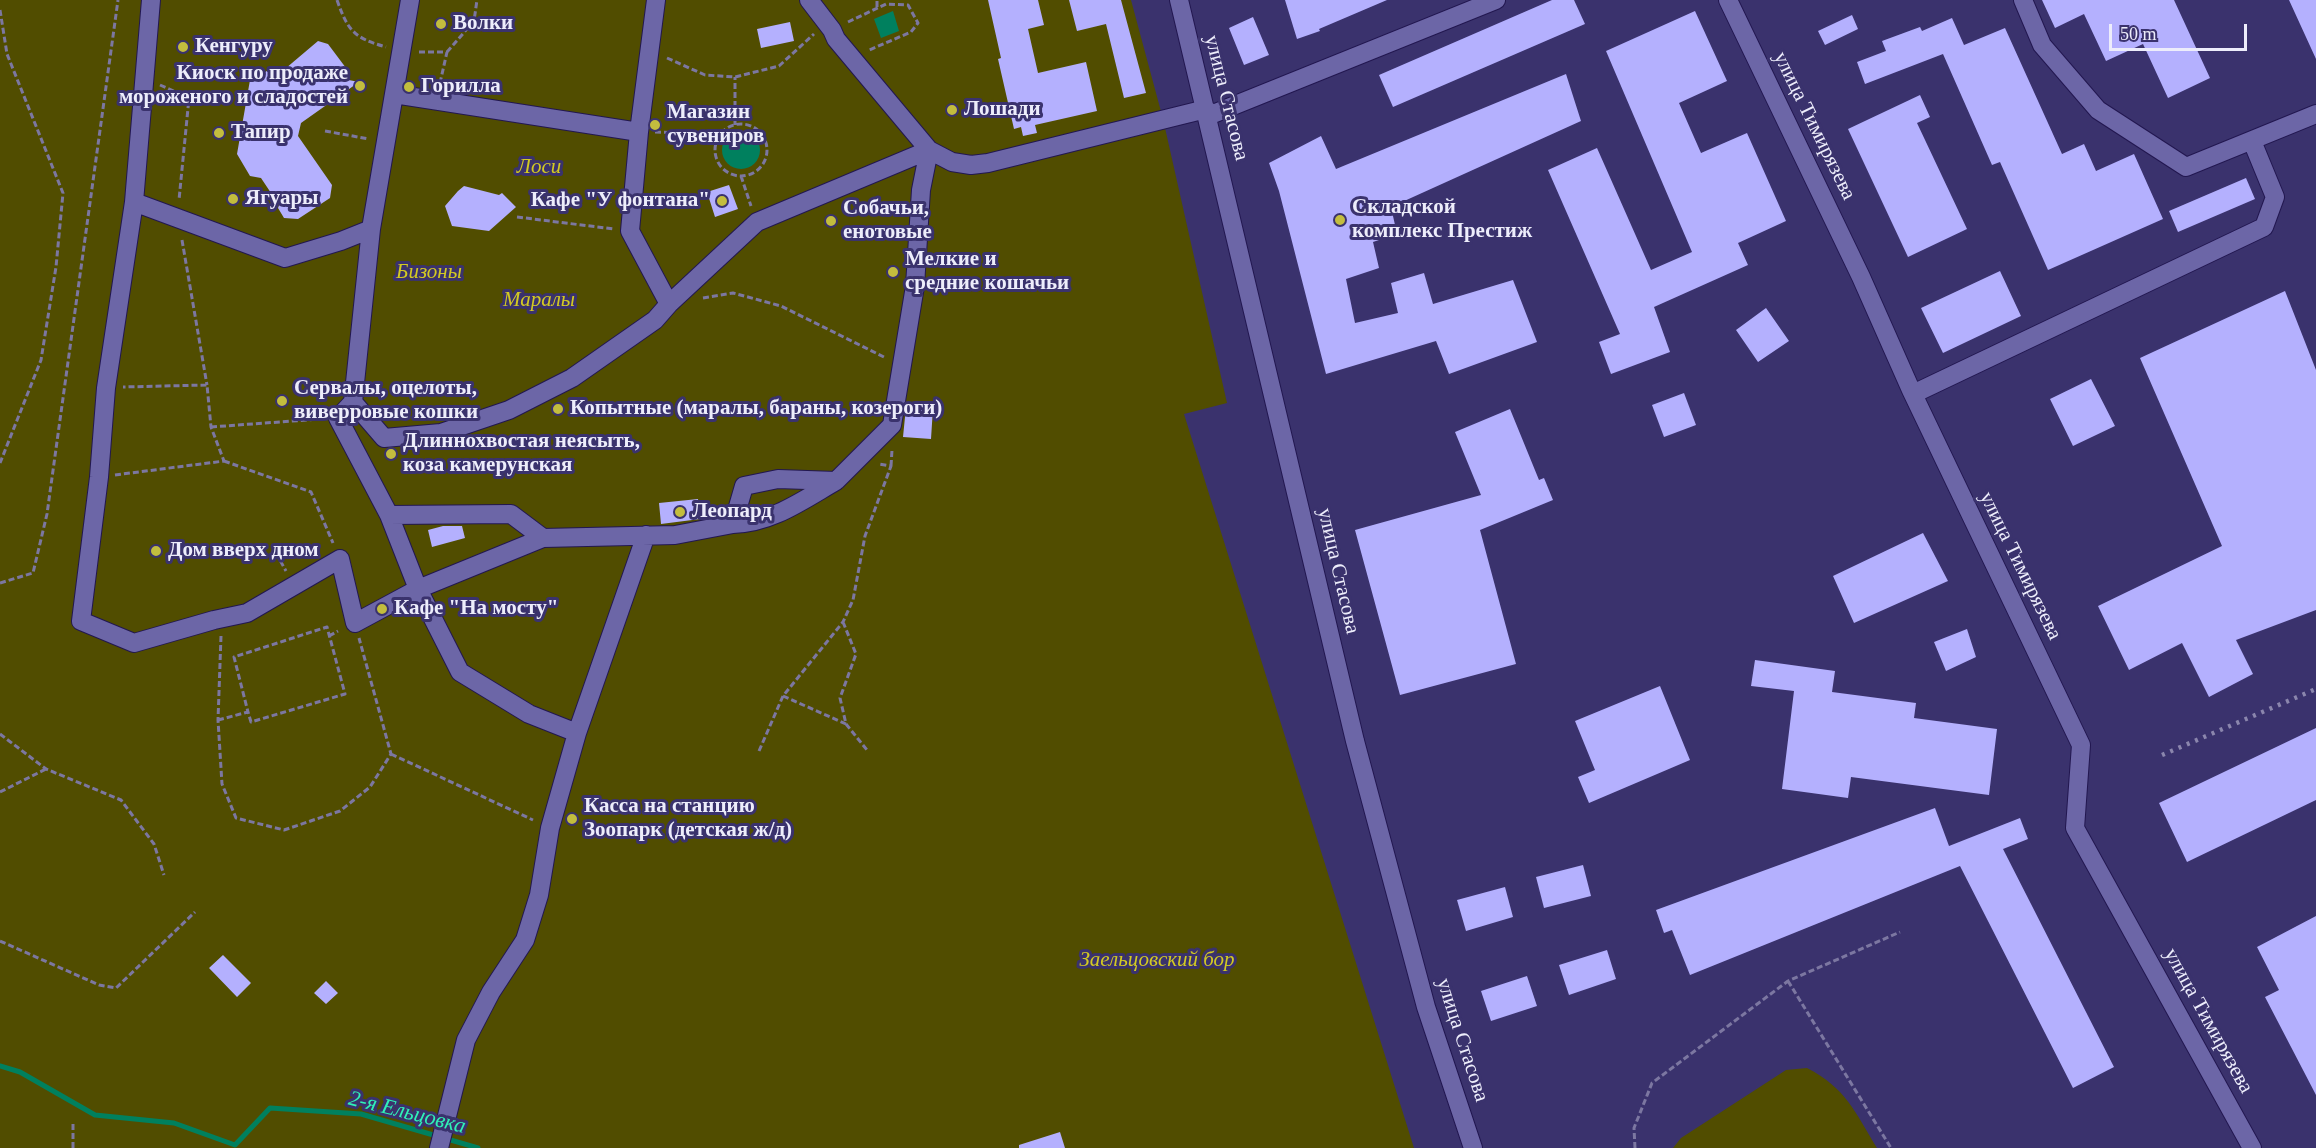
<!DOCTYPE html>
<meta charset="utf-8">
<style>
body{margin:0}
#map{position:relative;width:2316px;height:1148px;overflow:hidden;background:#3a326d;font-family:Georgia,serif}
canvas{display:block}
.scale{position:absolute;left:2109px;top:24px;width:138px;height:27px;box-sizing:border-box;border:3px solid #ededfb;border-top:0;padding-left:8px;font-size:18px;line-height:21px;white-space:nowrap;color:#ededfb;-webkit-text-stroke:4px #3a326d;paint-order:stroke}
</style>
<div id="map">
<canvas width="2316" height="1148"></canvas>
<div class="scale">50 m</div>
</div>
<script>
const context = document.querySelector('canvas').getContext('2d');
context.lineJoin = 'round';
function fillPath(path, color) {
  context.fillStyle = color;
  context.fill(path, 'evenodd');
}
function stroke(path, color, width, dash) {
  context.strokeStyle = color;
  context.lineWidth = width;
  context.lineCap = dash ? 'butt' : 'round';
  context.setLineDash(dash || []);
  context.stroke(path);
}
function drawText(font, color, halo, rows, align = 'center') {
  context.font = font + ' Georgia,serif';
  context.lineWidth = 6;
  context.setLineDash([]);
  context.textBaseline = 'middle';
  context.strokeStyle = halo;
  context.fillStyle = color;
  for (const [text, x, y, turn = 0] of rows) {
    context.save();
    context.translate(x, y);
    context.rotate((+turn || 0) * Math.PI / 180);
    context.textAlign = isNaN(turn) ? turn : align;
    if (halo) context.strokeText(text, 0, 0);
    context.fillText(text, 0, 0);
    context.restore();
  }
}
const green = new Path2D(`
 M0 0H1131L1163 119 1227 403 1184 414 1414 1148H0Z
 M1807 1068C1846 1088 1855 1112 1877 1148H1673L1681 1138 1786 1070Z`);
const water = new Path2D(`
 M893 11 899 31 881 38 874 19Z
 M722 150a19 19 0 1 1 38 0a19 19 0 1 1-38 0Z`);
const stream = new Path2D(`
 M0 1066 20 1072 95 1115 174 1123 235 1145 270 1108 361 1114 478 1148`);
const building = new Path2D(`
 M988 0H1038L1044 25 1028 29 1038 73 1086 62 1097 111 1035 125 1037 133 1023 136 1021 127 1014 129 998 59 1001 58Z
 M1069 0H1121L1146 93 1124 98 1106 24 1077 31Z
 M1285 0H1387L1319 29 1320 31 1297 39Z
 M1552 0H1574L1585 24 1393 107 1379 75Z
 M2042 0H2174L2210 78 2168 98 2143 44 2106 61 2084 14 2055 28Z
 M2289 0H2316V59Z
 M1695 11 1727 81 1679 103 1701 153 1747 133 1786 221 1738 243 1748 265 1654 307 1670 352 1611 374 1599 342 1620 334 1548 170 1597 148 1651 270 1692 252 1606 51Z
 M1852 15 1858 29 1825 45 1818 31Z
 M1253 17 1269 55 1244 65 1229 28Z
 M1952 18 1964 45 2005 28 2062 154 2084 144 2096 171 2134 154 2163 219 2048 270 2000 162 1992 165 1943 54 1865 84 1857 62 1886 51 1882 41 1920 27 1922 31Z
 M790 22 794 41 761 48 757 29Z
 M318 41 328 44 346 68 333 77 359 82 301 123 298 136 332 185 330 198 298 219 284 218 278 208 279 205 261 178 250 176 237 154 250 80 267 71 279 74Z
 M1566 74 1581 121 1391 207 1397 234 1373 242 1379 268 1346 279 1355 323 1398 313 1391 283 1424 273 1433 304 1513 280 1537 342 1449 374 1436 341 1326 374 1279 191 1269 163 1321 136 1336 169Z
 M1920 95 1930 117 1917 123 1967 229 1908 257 1848 129Z
 M2246 178 2255 199 2178 232 2169 211Z
 M729 185 738 209 715 217 707 192Z
 M464 186 499 195 502 193 516 207 489 231 452 226 445 206 458 191Z
 M2000 271 2021 316 1943 353 1921 308Z
 M2285 291 2316 370V610L2236 640 2253 674 2209 697 2182 643 2129 670 2098 606 2222 546 2140 358Z
 M1766 308 1789 341 1758 362 1736 330Z
 M2091 379 2115 426 2073 446 2050 399Z
 M1684 393 1696 425 1664 437 1652 405Z
 M906 407 933 408 931 439 903 437Z
 M1510 409 1539 480 1544 478 1553 500 1480 530 1516 664 1400 695 1355 530 1481 495 1455 432Z
 M698 499 700 519 661 524 659 503Z
 M443 526H462L465 538 432 547 428 530Z
 M1923 533 1948 581 1854 623 1833 576Z
 M1967 629 1976 657 1946 671 1934 642Z
 M1755 660 1835 671 1832 692 1916 703 1914 718 1997 729 1989 795 1851 777 1848 798 1782 789 1794 691 1751 686Z
 M1660 686 1690 760 1589 803 1578 777 1595 770 1575 721Z
 M2316 728V800L2187 862 2159 803Z
 M1935 808 1949 846 2020 818 2028 839 2003 849 2114 1067 2073 1088 1960 866 1690 975 1672 930 1664 933 1656 910Z
 M1583 865 1591 896 1544 908 1536 877Z
 M1505 887 1513 917 1466 931 1457 900Z
 M2316 916V1095L2265 997 2279 990 2257 947Z
 M1607 950 1616 979 1569 995 1559 965Z
 M223 955 251 983 237 997 209 968Z
 M1527 976 1537 1006 1491 1021 1481 991Z
 M326 981 338 993 326 1004 314 993Z
 M1060 1132 1065 1148H1019V1145Z`);
const path = new Path2D(`
 M337 0C348 31 354 38 386 47
 M877 7V0
 M0 10 7 54 63 193 56 267 41 360 0 463
 M848 22 886 4 908 5 918 23 911 32 867 51
 M419 52H447L440 83
 M447 52 474 21 477 0
 M667 58 705 75 735 77 779 66 814 34
 M160 85 189 98 179 200
 M715 150a26 26 0 1 1 52 0a26 26 0 1 1-52 0Z
 M735 125V77
 M325 131 369 139
 M655 132 721 134
 M741 176 751 206
 M517 217 614 229
 M182 240 207 385
 M703 298 733 293 781 306 886 358
 M211 427 320 419
 M224 461 311 492 333 543
 M891 466 892 450
 M115 475 224 461 211 427 207 385 123 387
 M276 553 286 571
 M0 583 33 573 47 514 118 0
 M843 622 856 654 840 698 846 724 867 750
 M221 636 218 720 222 784 236 818 284 830 340 811 370 787 391 754 359 638
 M329 636 338 631
 M783 696 846 724
 M218 720 248 712 251 722 345 694 327 627 234 657 248 712
 M0 734 46 769 121 800 154 844 164 875
 M759 751 783 696 843 622 853 600 865 536 891 466 879 464
 M391 754 533 820
 M0 792 46 769
 M0 941 99 985 116 988 195 912
 M1788 981 1891 1148
 M73 1148V1122
 M1635 1148 1634 1128 1652 1083 1788 981 1900 932`);
const minor = new Path2D(`
 M151 0 134 202 285 258 341 241 371 229
 M410 0 371 229 353 402 338 418 389 515 511 514 543 538 675 535 733 524
 M809 0 832 30 836 39 929 150 952 162 971 165 988 163 1206 109
 M1179 0 1355 741 1426 1007 1473 1148
 M1728 0 1861 277 1911 390 2081 745 2075 828 2252 1148
 M2023 0 2042 45 2098 110 2186 167 2316 114
 M1208 116 1496 0
 M639 132 656 0
 M134 202 106 388 99 477 81 621 134 643 214 620 247 613 340 559 355 623 418 589 543 538
 M669 304 757 222 929 150
 M1913 394 2264 227 2275 197 2252 141
 M353 402 384 438 441 433 509 410 572 378 655 320 669 304 630 231 639 132 394 94
 M836 481C803 500 772 523 733 524L744 486 778 479 836 481 892 425 915 286 921 190 929 150
 M389 515 418 589 460 672 529 714 577 733
 M439 1148 466 1040 491 992 525 940 539 895 550 828 577 733 646 535`);
const rail = new Path2D(`
 M2162 755 2316 689`);
const markers = [
 [441,24,6,"#c3bd3e"],
 [183,47,6,"#c3bd3e"],
 [360,86,6,"#c3bd3e"],
 [409,87,6,"#c3bd3e"],
 [952,110,6,"#c3bd3e"],
 [655,125,6,"#c3bd3e"],
 [219,133,6,"#c3bd3e"],
 [233,199,6,"#c3bd3e"],
 [722,201,6,"#c3bd3e"],
 [1340,220,6,"#c3bd3e"],
 [831,221,6,"#c3bd3e"],
 [893,272,6,"#c3bd3e"],
 [282,401,6,"#c3bd3e"],
 [558,409,6,"#c3bd3e"],
 [391,454,6,"#c3bd3e"],
 [680,512,6,"#c3bd3e"],
 [156,551,6,"#c3bd3e"],
 [382,609,6,"#c3bd3e"],
 [572,819,6,"#c3bd3e"]
];
const poiNames = [
 ["Волки",453,24],
 ["Кенгуру",195,47],
 ["Киоск по продаже",348,74,"right"],
 ["мороженого и сладостей",348,98,"right"],
 ["Горилла",421,87],
 ["Лошади",964,110],
 ["Магазин",667,113],
 ["сувениров",667,137],
 ["Тапир",231,133],
 ["Ягуары",245,199],
 ["Кафе \"У фонтана\"",710,201,"right"],
 ["Складской",1352,208],
 ["комплекс Престиж",1352,232],
 ["Собачьи,",843,209],
 ["енотовые",843,233],
 ["Мелкие и",905,260],
 ["средние кошачьи",905,284],
 ["Сервалы, оцелоты,",294,389],
 ["виверровые кошки",294,413],
 ["Копытные (маралы, бараны, козероги)",570,409],
 ["Длиннохвостая неясыть,",403,442],
 ["коза камерунская",403,466],
 ["Леопард",692,512],
 ["Дом вверх дном",168,551],
 ["Кафе \"На мосту\"",394,609],
 ["Касса на станцию",584,807],
 ["Зоопарк (детская ж/д)",584,831]
];
const streetNames = [
 ["улица Стасова",1226,98,76],
 ["улица Тимирязева",1814,126,64],
 ["улица Тимирязева",2020,566,64],
 ["улица Стасова",1338,571,77],
 ["улица Тимирязева",2208,1021,61],
 ["улица Стасова",1462,1040,72]
];
const parkNames = [
 ["Лоси",539,167],
 ["Бизоны",429,272],
 ["Маралы",539,300],
 ["Заельцовский бор",1157,960]
];
const waterNames = [
 ["2-я Ельцовка",407,1113,14]
];
fillPath(green, '#514d00');
fillPath(water, '#00805e');
stroke(stream, '#00805e', 5);
fillPath(building, '#b4b0fe');
stroke(minor, '#221750', 20);
stroke(path, '#7c77a1', 3, [6, 3]);
stroke(minor, '#6c66a7', 18);
stroke(rail, '#8b86ad', 4.5, [3, 6]);
for (const [x, y, r, color] of markers) {
  const dot = new Path2D();
  dot.arc(x, y, r, 0, 2 * Math.PI);
  context.fillStyle = color;
  context.fill(dot);
  stroke(dot, '#3a326d', 2);
}
drawText('bold 21px', '#ededfb', '#3a326d', poiNames, 'left');
drawText('21px', '#ededfb', '#3a326d', streetNames);
drawText('italic 21px', '#d3ca22', '#3a326d', parkNames);
drawText('italic 22px', '#30f1b7', '#3a326d', waterNames);
</script>
